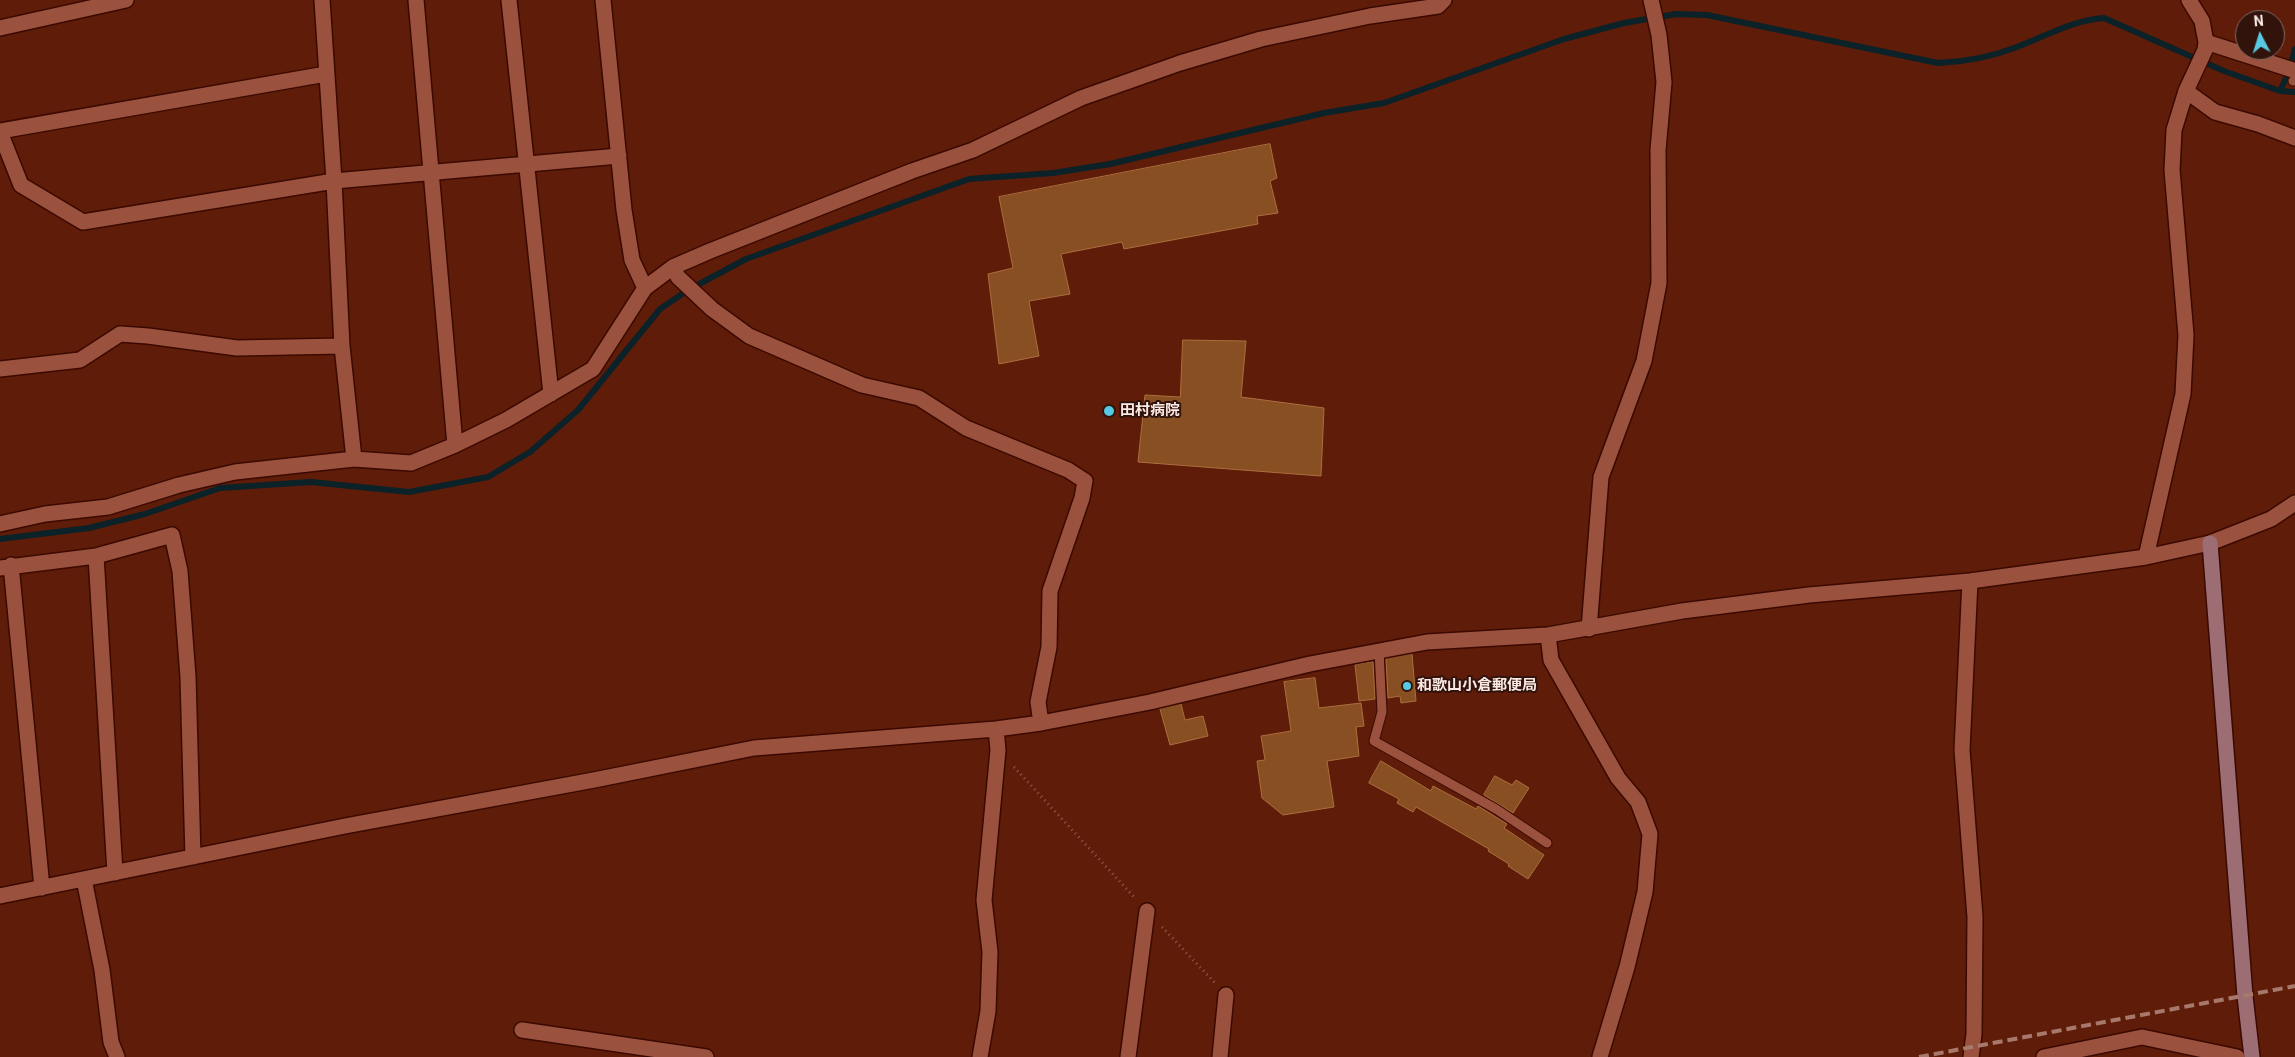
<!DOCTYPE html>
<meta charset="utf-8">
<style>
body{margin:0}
#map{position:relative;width:2295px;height:1057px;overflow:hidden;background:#5f1c09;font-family:Roboto,sans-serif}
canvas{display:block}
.north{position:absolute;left:2235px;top:10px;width:50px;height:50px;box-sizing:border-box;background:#31130c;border:1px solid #816862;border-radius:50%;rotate:355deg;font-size:14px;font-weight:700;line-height:20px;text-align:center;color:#fae8e3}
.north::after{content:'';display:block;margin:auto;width:18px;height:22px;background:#58c9e3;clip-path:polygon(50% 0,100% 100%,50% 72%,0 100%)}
</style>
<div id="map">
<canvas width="2295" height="1057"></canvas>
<div class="north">N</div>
</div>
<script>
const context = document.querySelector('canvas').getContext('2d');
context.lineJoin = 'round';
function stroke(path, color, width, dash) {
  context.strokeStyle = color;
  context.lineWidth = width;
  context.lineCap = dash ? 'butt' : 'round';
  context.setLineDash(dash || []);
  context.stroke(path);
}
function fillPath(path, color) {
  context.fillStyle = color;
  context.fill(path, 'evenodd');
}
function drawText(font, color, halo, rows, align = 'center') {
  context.font = font + ' Roboto,"Noto Sans JP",sans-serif';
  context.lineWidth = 4;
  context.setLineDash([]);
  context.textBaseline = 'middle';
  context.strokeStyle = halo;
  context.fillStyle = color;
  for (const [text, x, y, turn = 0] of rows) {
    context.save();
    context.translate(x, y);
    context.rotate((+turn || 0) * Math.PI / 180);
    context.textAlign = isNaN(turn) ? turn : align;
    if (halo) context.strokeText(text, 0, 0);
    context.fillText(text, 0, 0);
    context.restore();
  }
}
const stream = new Path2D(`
 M2280 91 2288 74 2295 49
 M0 539 89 528 145 514 220 488 311 482 409 492 488 477 530 452 578 410 660 309 688 290 746 259 969 179 1053 173 1110 164 1324 113 1384 103 1564 39 1624 23 1676 14 1707 15 1938 63C1965 62 1991 57 2017 47 2046 36 2073 20 2104 18L2224 71 2280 91 2295 92`);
const building = new Path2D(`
 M1270 144 1277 178 1270 181 1278 213 1257 216 1258 224 1124 249 1122 242 1061 254 1070 294 1029 301 1039 356 999 364 988 274 1013 268 999 197Z
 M1183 340 1246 341 1241 397 1324 408 1321 476 1138 462 1145 395 1180 397Z
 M1412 654 1416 701 1401 703 1400 696 1388 698 1386 659Z
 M1373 662 1375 699 1359 701 1355 665Z
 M1315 678 1319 708 1361 703 1364 726 1356 727 1359 756 1327 761 1334 807 1283 815 1262 798 1257 761 1265 760 1261 736 1291 731 1284 682Z
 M1181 704 1185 720 1203 716 1208 736 1170 745 1160 709Z
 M1381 761 1431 791 1433 786 1476 809 1478 806 1507 824 1504 828 1544 855 1528 879 1508 866 1509 864 1488 851 1489 849 1416 807 1413 812 1397 803 1399 799 1369 783Z
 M1495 776 1512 785 1516 780 1529 788 1513 813 1484 795Z`);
const path = new Path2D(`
 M1014 767 1135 898
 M1162 927 1216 984`);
const lane = new Path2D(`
 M2293 81H2295
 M1379 650 1382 712 1374 741 1496 809 1547 843`);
const street = new Path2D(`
 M322 0 334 181 342 346 354 459
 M416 0 455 445
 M509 0 551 394
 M603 0 624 210 632 260 645 288
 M0 28 126 0
 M2206 42 2293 70
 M2186 91 2215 112 2258 124 2295 138
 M0 131 326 74
 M0 132 21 185 83 222 334 181 619 156
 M673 267 678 277 712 309 749 336 862 385 919 398 966 428 1068 470 1085 481 1082 498 1050 591 1049 647 1038 702 1041 723
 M0 369 80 360 120 334 148 336 237 348 342 346
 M0 524 45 514 108 507 179 485 235 472 354 459 411 463 455 445 506 420 593 369 645 288 673 267 710 251 912 171 973 150 1081 98 1180 63 1261 39 1370 16 1438 6 1444 0
 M96 556 115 873
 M2146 557 2183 394 2186 335 2172 170 2174 130 2186 91 2205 50 2206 42 2202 21 2189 0
 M11 565 42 888
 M0 568 96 556 172 535 180 571 188 677 193 857
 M1970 581 1962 750 1975 917 1974 1034 1971 1057
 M1589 629 1601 477 1644 361 1659 283 1658 150 1664 82 1659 35 1651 0
 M1548 635 1551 660 1618 778 1638 802 1650 834 1645 892 1627 967 1600 1057
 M84 879 102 970 111 1042 117 1057
 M0 896 345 826 594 780 754 748 996 729 1041 723 1150 702 1310 664 1427 642 1548 635 1682 611 1809 595 1970 581 2146 557 2210 543 2271 519 2295 503
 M522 1030 706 1057
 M980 1057 988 1011 990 952 984 900 998 750 996 729
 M1128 1057 1147 911
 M1220 1057 1226 995
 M2044 1057 2142 1037 2237 1057`);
const secondary = new Path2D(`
 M2210 543 2245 996 2252 1057`);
const rail = new Path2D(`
 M1919 1057 2295 986`);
const markers = [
 [1109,411,6,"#58c9e3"],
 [1407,686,5,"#58c9e3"]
];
const poiNames = [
 ["田村病院",1120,411],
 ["和歌山小倉郵便局",1417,686]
];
stroke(stream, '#0a2228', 6);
fillPath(building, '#884f22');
stroke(building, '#ac6e3f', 1);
stroke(lane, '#3b0900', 11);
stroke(street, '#3b0900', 18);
stroke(secondary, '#3b0900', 18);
stroke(path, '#905d4e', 3, [1, 4]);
stroke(lane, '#9a523f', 9);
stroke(street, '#9a523f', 15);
stroke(secondary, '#9c6d73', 15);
stroke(rail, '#a6796c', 4, [10, 5]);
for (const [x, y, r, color] of markers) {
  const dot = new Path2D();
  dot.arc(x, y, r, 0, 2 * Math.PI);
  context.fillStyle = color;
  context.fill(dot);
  stroke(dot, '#31130c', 2);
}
drawText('bold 15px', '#fae8e3', '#31130c', poiNames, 'left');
</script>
